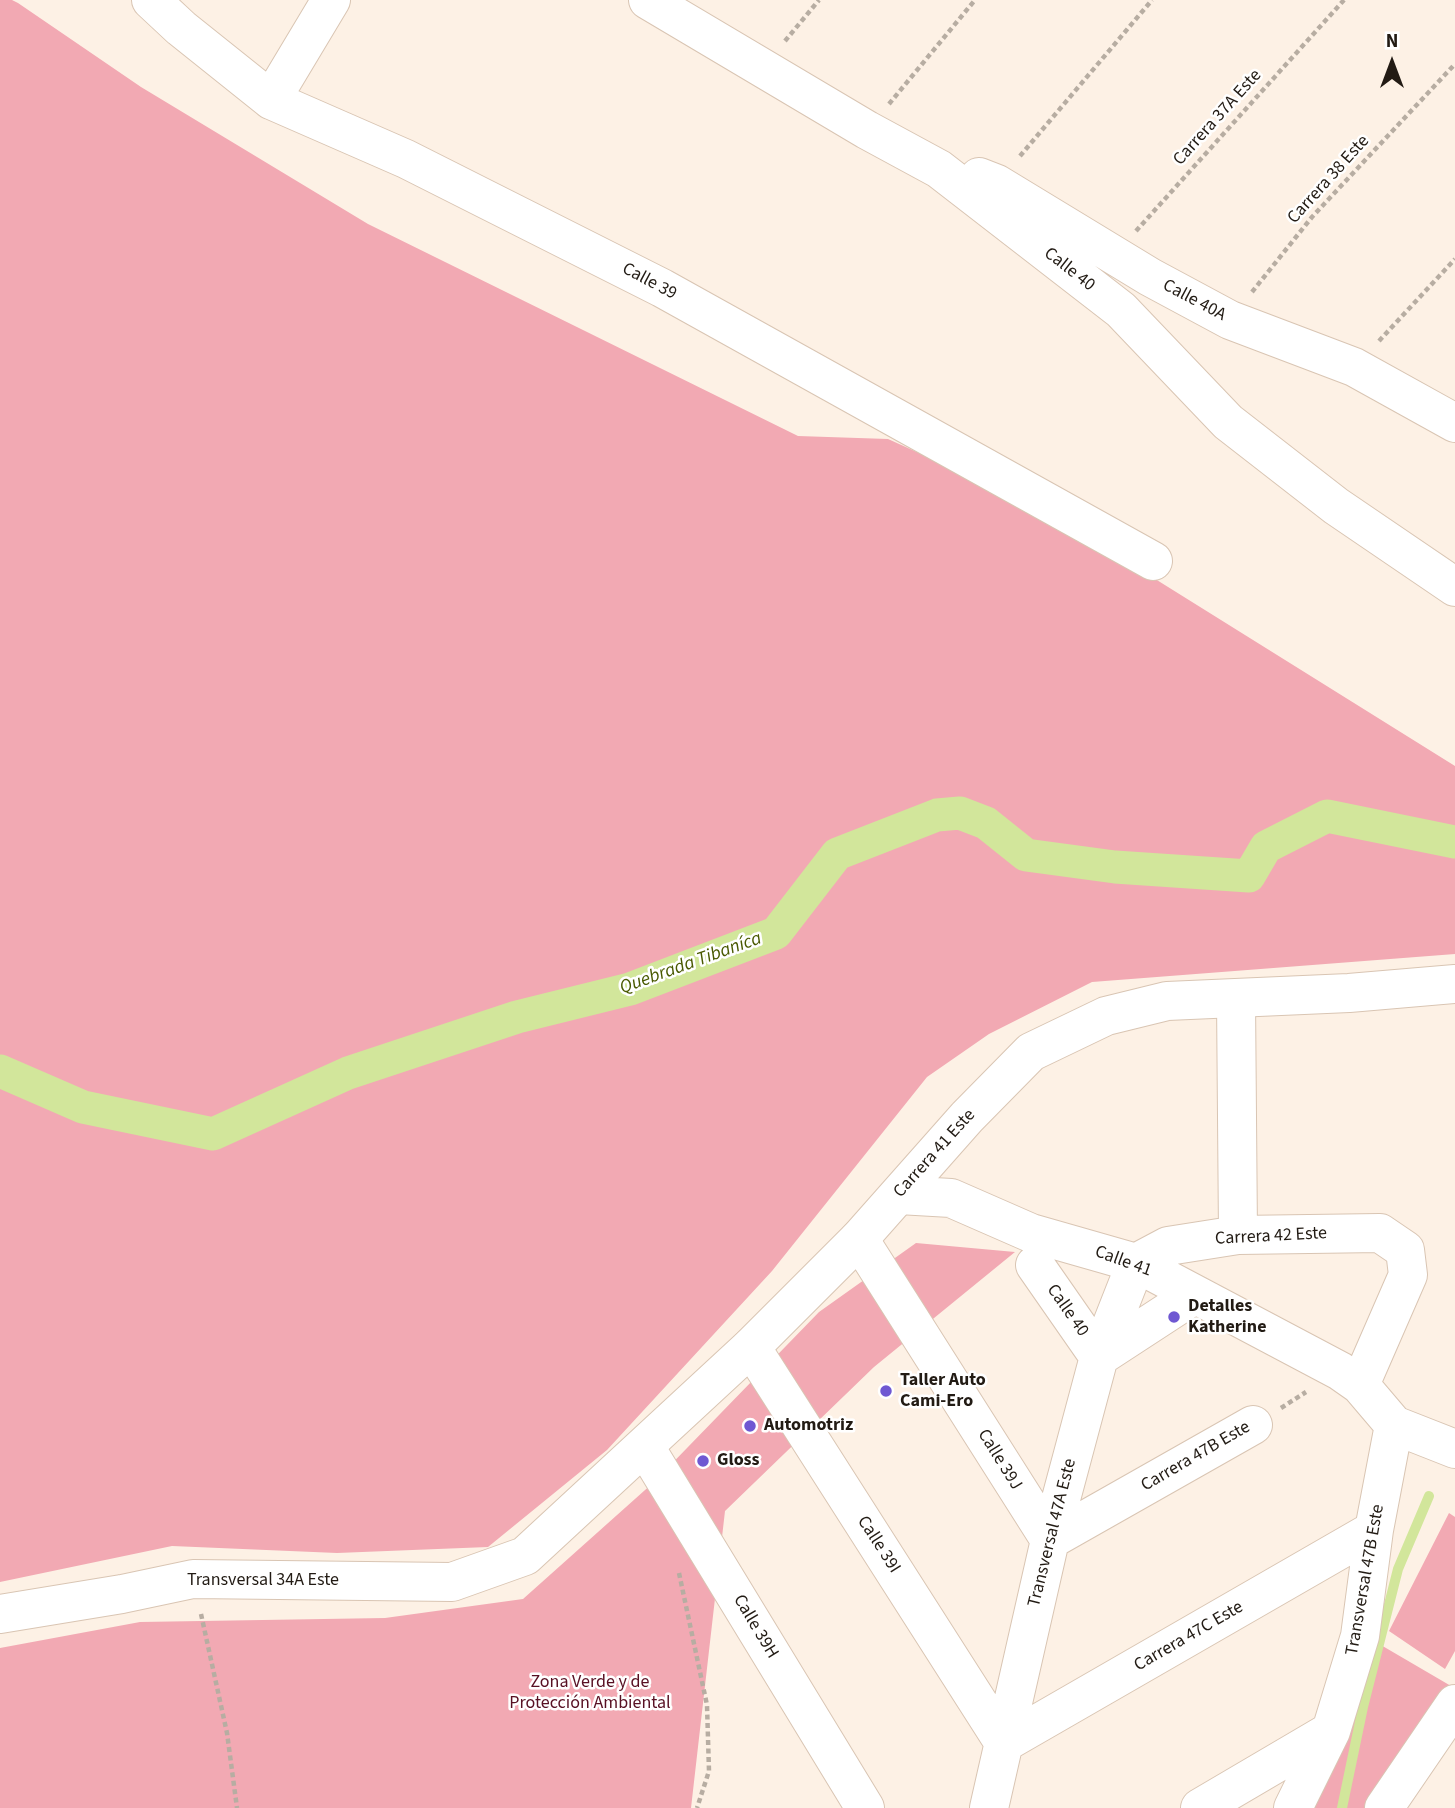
<!DOCTYPE html>
<meta charset="utf-8">
<style>
body{margin:0}
#map{position:relative;width:1455px;height:1808px;overflow:hidden;background:#fdf1e5;font-family:"Source Sans 3",sans-serif}
canvas{display:block}
.north{position:absolute;left:1357px;top:28px;width:70px;height:70px;-webkit-text-stroke:5px #fff;paint-order:stroke;rotate:0deg;font-size:19px;font-weight:700;line-height:28px;text-align:center;color:#221b14}
.north::after{content:'';display:block;margin:auto;width:24px;height:32px;background:#221b14;clip-path:polygon(50% 0,100% 100%,50% 72%,0 100%)}
</style>
<div id="map">
<canvas width="1455" height="1808"></canvas>
<div class="north">N</div>
</div>
<script>
const context = document.querySelector('canvas').getContext('2d');
context.lineJoin = 'round';
function fillPath(path, color) {
  context.fillStyle = color;
  context.fill(path, 'evenodd');
}
function stroke(path, color, width, dash) {
  context.strokeStyle = color;
  context.lineWidth = width;
  context.lineCap = dash ? 'butt' : 'round';
  context.setLineDash(dash || []);
  context.stroke(path);
}
function drawText(font, color, halo, rows, align = 'center') {
  context.font = font + ' "Source Sans 3",sans-serif';
  context.lineWidth = 5;
  context.setLineDash([]);
  context.textBaseline = 'middle';
  context.strokeStyle = halo;
  context.fillStyle = color;
  for (const [text, x, y, turn = 0] of rows) {
    context.save();
    context.translate(x, y);
    context.rotate((+turn || 0) * Math.PI / 180);
    context.textAlign = isNaN(turn) ? turn : align;
    if (halo) context.strokeText(text, 0, 0);
    context.fillText(text, 0, 0);
    context.restore();
  }
}
const green = new Path2D(`
 M0 0H12L18 3 141 87 368 224 798 436 888 439 1043 509 1455 766V954L1092 982 989 1034 927 1077 772 1271 607 1450 488 1547 337 1553 172 1546 0 1582Z
 M916 1243 1015 1252 874 1367 725 1511 691 1808H0V1648L140 1622 385 1618 523 1599 654 1482 819 1312Z
 M1449 1513 1455 1517V1651L1445 1669 1389 1631Z
 M1374 1641 1451 1686 1368 1808H1306Z`);
const stream = new Path2D(`
 M1342 1808 1363 1707 1398 1569 1429 1496`);
const canal = new Path2D(`
 M0 1071 83 1107 213 1134 348 1073 517 1017 630 989 776 933 837 854 937 815 960 813 986 823 1026 855 1115 867 1249 876 1266 847 1327 816 1455 842`);
const path = new Path2D(`
 M785 41 819 0
 M889 104 975 0
 M1020 156 1152 0
 M1136 231 1344 0
 M1252 292 1312 217 1455 64
 M1379 341 1455 259
 M1281 1408 1306 1392
 M679 1573 707 1705 709 1771 697 1808
 M201 1614 227 1733 237 1808`);
const minor = new Path2D(`
 M151 0 181 28 271 100 406 159 662 288 1153 561
 M648 0 867 130 939 169 1121 310 1228 422 1336 506 1455 587
 M271 100 331 0
 M979 177 997 184 1150 277 1230 320 1354 367 1455 423
 M1236 999 1238 1235
 M899 1195 951 1198 1031 1233 1136 1263 1340 1371 1360 1385 1394 1425 1455 1449
 M859 1239 1050 1540 1253 1425
 M1035 1265 1099 1357 1194 1295
 M751 1347 1004 1743 1374 1530
 M645 1447 865 1808
 M989 1808 1050 1540 1099 1357 1136 1263 1168 1246 1238 1235 1380 1233 1405 1250 1408 1275 1360 1385
 M1200 1808 1331 1731
 M1293 1808 1331 1731 1360 1636 1374 1530 1394 1425
 M1384 1808 1455 1704`);
const tertiary = new Path2D(`
 M0 1614 122 1594 193 1579 452 1582 525 1556 751 1347 859 1239 967 1117 1031 1052 1106 1016 1167 1001 1349 993 1455 984`);
const markers = [
 [1174,1317,7,"#6f58d2"],
 [886,1391,7,"#6f58d2"],
 [750,1426,7,"#6f58d2"],
 [703,1461,7,"#6f58d2"]
];
const streetNames = [
 ["Carrera 37A Este",1218,118,-48],
 ["Carrera 38 Este",1329,180,-48],
 ["Calle 40",1069,270,38],
 ["Calle 39",649,282,28],
 ["Calle 40A",1194,301,28],
 ["Carrera 41 Este",935,1154,-48],
 ["Carrera 42 Este",1271,1237,-3],
 ["Calle 41",1123,1262,20],
 ["Calle 40",1067,1311,55],
 ["Carrera 47B Este",1196,1457,-30],
 ["Calle 39J",999,1460,58],
 ["Transversal 47A Este",1053,1533,-76],
 ["Calle 39I",878,1545,57],
 ["Transversal 47B Este",1366,1580,-80],
 ["Transversal 34A Este",263,1581],
 ["Calle 39H",755,1627,59],
 ["Carrera 47C Este",1189,1637,-30]
];
const poiNames = [
 ["Detalles",1188,1307],
 ["Katherine",1188,1328],
 ["Taller Auto",900,1381],
 ["Cami-Ero",900,1402],
 ["Automotriz",764,1426],
 ["Gloss",717,1461]
];
const parkNames = [
 ["Zona Verde y de",590,1683],
 ["Protección Ambiental",590,1704]
];
const waterNames = [
 ["Quebrada Tibaníca",691,964,-20]
];
fillPath(green, '#f2a9b3');
stroke(stream, '#d2e69b', 10);
stroke(canal, '#d2e69b', 33);
stroke(minor, '#d9c5b3', 40);
stroke(tertiary, '#d9c5b3', 40);
stroke(path, '#b7ada2', 4.5, [5, 3.5]);
stroke(minor, '#fff', 38);
stroke(tertiary, '#fff', 38);
for (const [x, y, r, color] of markers) {
  const dot = new Path2D();
  dot.arc(x, y, r, 0, 2 * Math.PI);
  context.fillStyle = color;
  context.fill(dot);
  stroke(dot, '#fff', 2.5);
}
drawText('18px', '#221b14', '#fff', streetNames);
drawText('bold 18px', '#221b14', '#fff', poiNames, 'left');
drawText('18px', '#581023', '#fff', parkNames);
drawText('italic 19px', '#495900', '#fff', waterNames);
</script>
